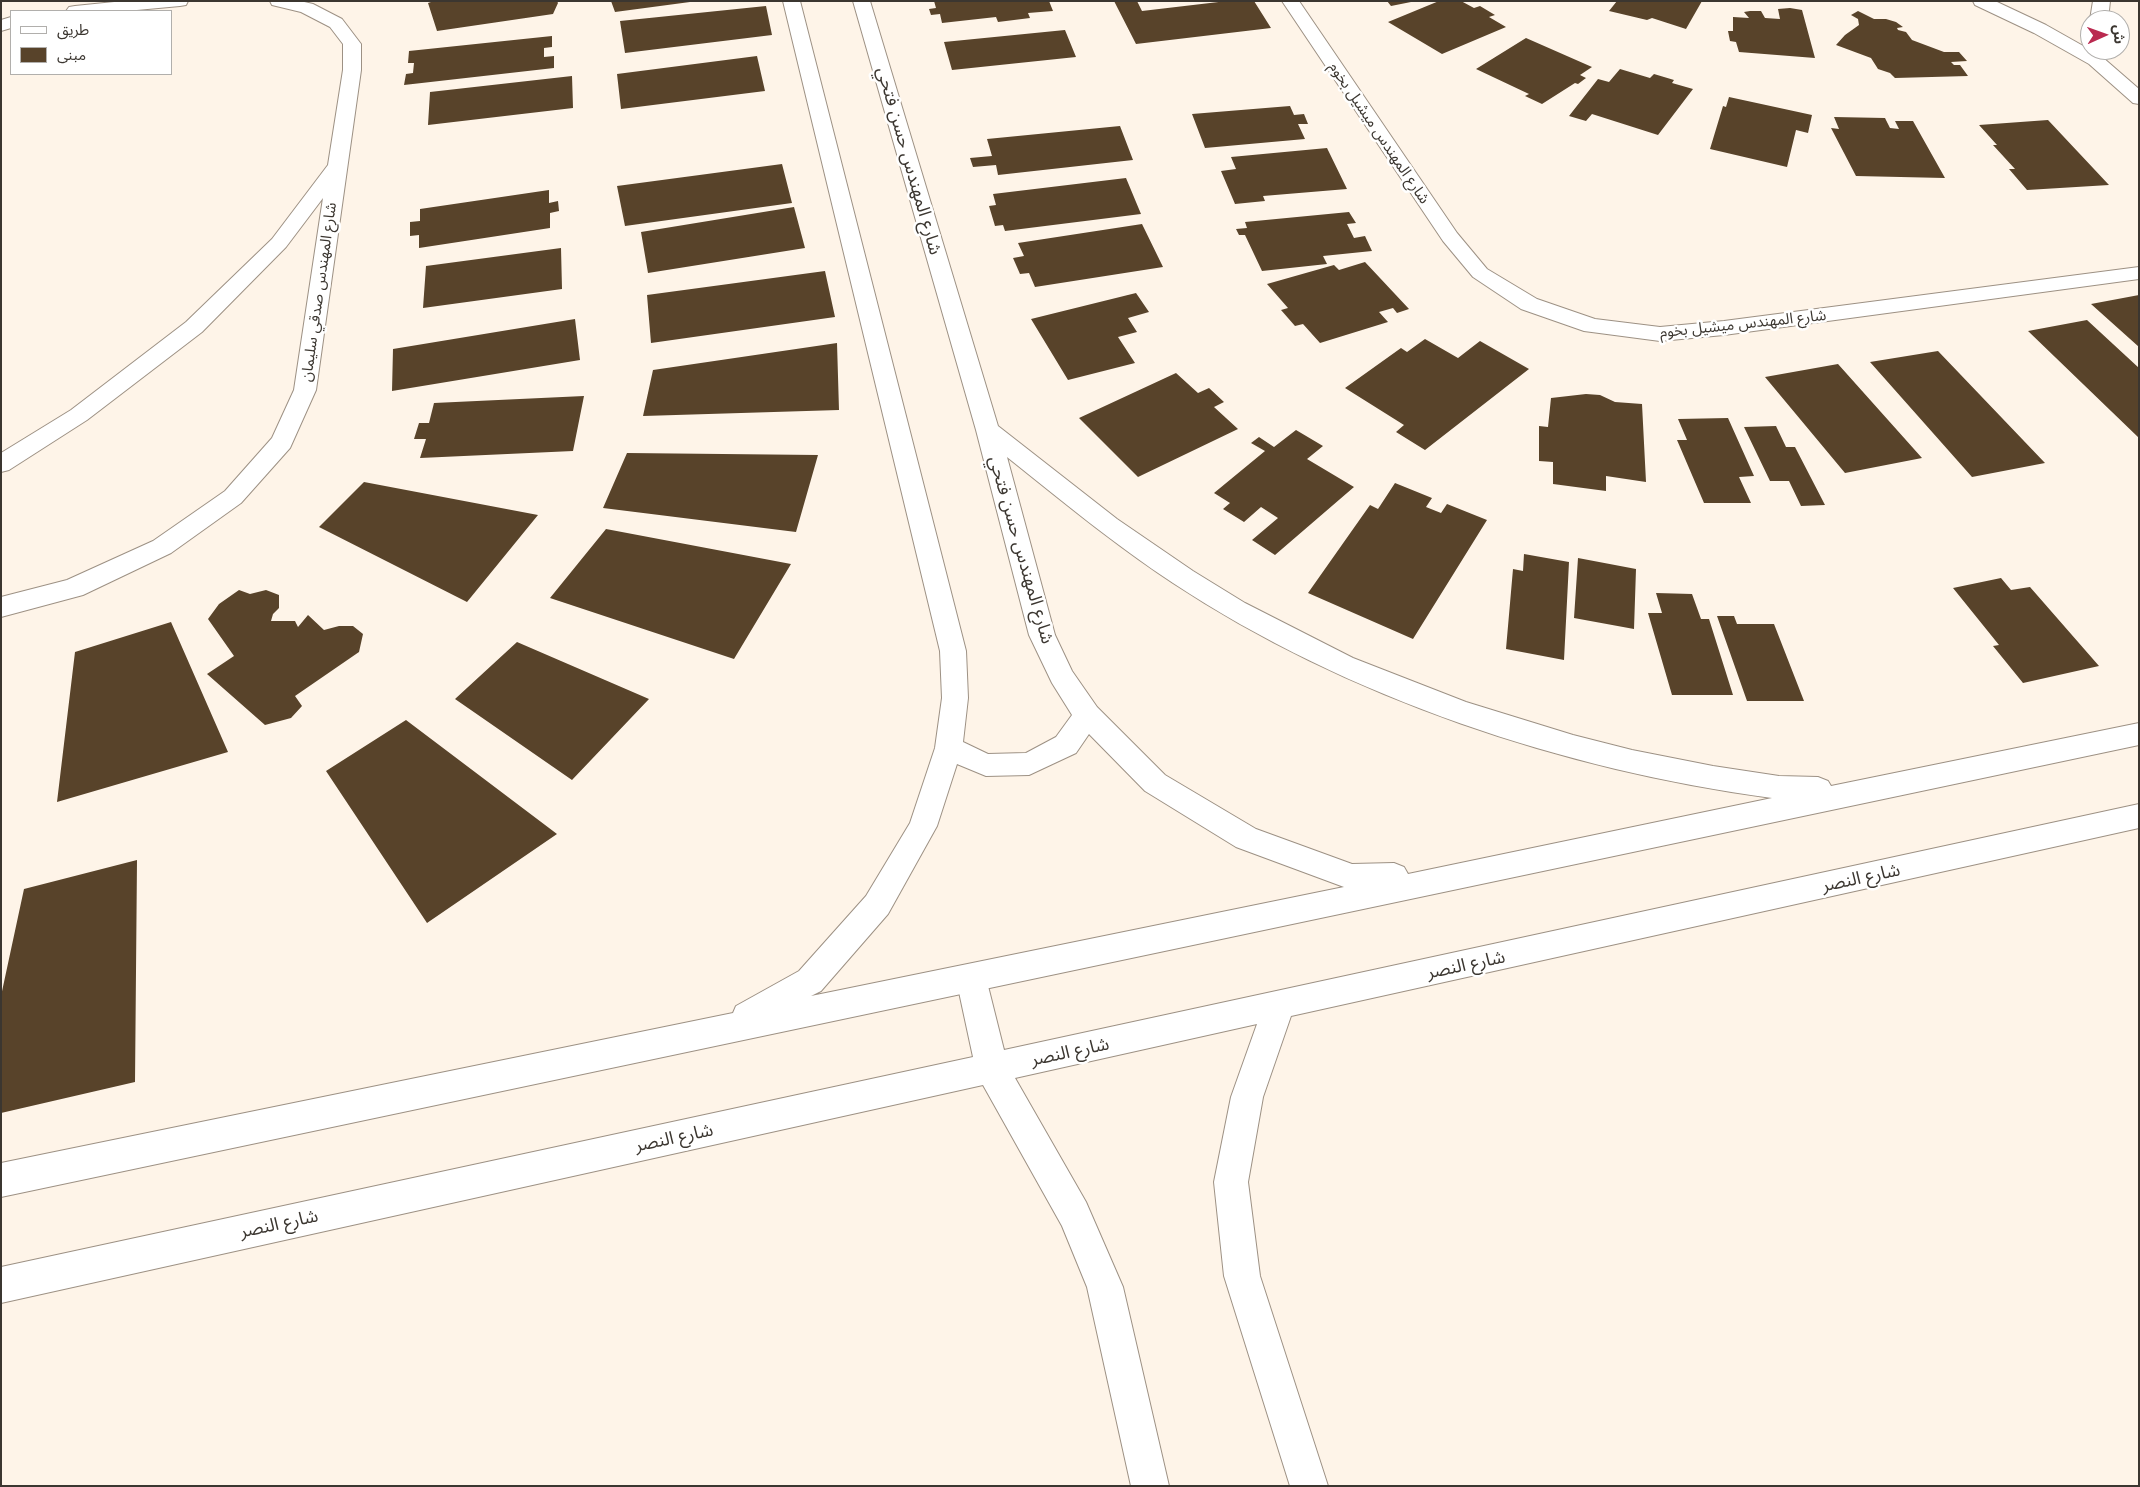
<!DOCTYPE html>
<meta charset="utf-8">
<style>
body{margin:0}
#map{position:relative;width:2140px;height:1487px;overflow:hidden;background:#fef4e8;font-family:Quicksand,"Noto Sans Arabic",sans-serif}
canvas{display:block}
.frame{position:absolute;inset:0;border:2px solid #3b3630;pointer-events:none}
.legend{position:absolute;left:10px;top:10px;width:162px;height:65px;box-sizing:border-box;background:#fff;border:1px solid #b1afac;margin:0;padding:6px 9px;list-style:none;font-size:15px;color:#3b3630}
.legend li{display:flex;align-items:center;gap:10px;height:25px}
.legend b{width:25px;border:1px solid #b1afac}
.north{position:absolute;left:2080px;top:10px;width:50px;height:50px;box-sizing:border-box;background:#fff;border:1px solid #b1afac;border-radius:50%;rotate:88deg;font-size:14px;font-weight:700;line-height:20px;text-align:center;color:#3b3630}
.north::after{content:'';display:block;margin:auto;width:18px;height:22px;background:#ba2a50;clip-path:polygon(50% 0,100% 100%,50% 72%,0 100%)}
</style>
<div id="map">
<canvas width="2140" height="1487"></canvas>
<div class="frame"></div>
<ul class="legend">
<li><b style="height:6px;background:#fff"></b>طريق</li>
<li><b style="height:14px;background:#58432a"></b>مبنى</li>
</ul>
<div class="north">ش</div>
</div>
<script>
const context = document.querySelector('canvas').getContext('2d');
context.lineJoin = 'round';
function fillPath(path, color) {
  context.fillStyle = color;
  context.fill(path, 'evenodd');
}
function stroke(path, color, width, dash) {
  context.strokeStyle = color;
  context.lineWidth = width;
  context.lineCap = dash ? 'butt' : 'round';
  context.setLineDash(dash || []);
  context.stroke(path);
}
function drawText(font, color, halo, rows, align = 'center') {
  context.font = font + ' Quicksand,"Noto Sans Arabic",sans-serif';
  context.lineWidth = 5;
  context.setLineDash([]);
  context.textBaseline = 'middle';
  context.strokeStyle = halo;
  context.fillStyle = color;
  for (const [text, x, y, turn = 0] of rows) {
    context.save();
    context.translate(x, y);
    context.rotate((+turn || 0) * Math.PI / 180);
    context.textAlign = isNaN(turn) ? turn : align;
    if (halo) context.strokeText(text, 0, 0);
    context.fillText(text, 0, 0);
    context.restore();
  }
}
const building = new Path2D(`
 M434 1H557L558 3 553 14 437 31 428 3Z
 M611 1H690V2L615 12Z
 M934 1H1049L1053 11 1028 13 1030 18 998 22 996 17 942 23 940 14 931 15 929 9 936 8Z
 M1114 1H1137L1142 11 1227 1H1254L1271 28 1136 44Z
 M1387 1H1411V2L1391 6Z
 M1439 1H1461L1474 8 1480 6 1495 15 1489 17 1506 27 1442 54 1388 22Z
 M1617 1H1702L1686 29 1652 18 1647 20 1609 11Z
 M766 6 772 35 625 53 620 21Z
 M1790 8 1802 10 1815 58 1739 52 1736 42 1730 41 1728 31H1733V17L1749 18 1744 12 1750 11H1761L1765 18 1780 19 1778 9Z
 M1858 11 1874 19H1886L1896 22 1903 27 1897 28 1898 30 1906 32 1912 40 1944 52H1959L1967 61 1951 62 1954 65H1960L1968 76 1895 78 1890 73 1878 69 1871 58 1836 45 1845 35 1859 25 1858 19 1851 15Z
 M1065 30 1076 57 952 70 944 42Z
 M552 36V47L544 48V57L554 56V68L404 85 406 74 413 73 414 63H408L409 51Z
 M1526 38 1592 67 1580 75 1586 78 1578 84 1575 83 1542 104 1525 96 1529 94 1476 69Z
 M757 56 765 91 621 109 617 74Z
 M1620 69 1650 78 1654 74 1674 80 1672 83 1693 89 1658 135 1592 114 1586 121 1569 116 1598 79 1609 82Z
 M572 76 573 108 428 125 430 92Z
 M1729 97 1812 115 1808 133 1796 130 1787 167 1710 149 1723 106 1726 107Z
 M1290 106 1294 115 1304 114 1308 124H1298L1305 139 1205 148 1192 114Z
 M1834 117 1885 118 1890 128 1899 129 1895 121H1913L1945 178 1856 176 1831 128 1839 129Z
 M2048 120 2109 185 2027 190 2009 169H2015L1993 145H1997L1979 125Z
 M1120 126 1133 160 998 175 996 165 973 167 970 158 992 156 987 139Z
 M1327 148 1347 189 1263 196 1265 201 1235 204 1221 171 1236 169 1231 157Z
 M782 164 792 203 625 226 617 186Z
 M1126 178 1141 214 1005 231 1003 225 995 226 989 206 996 205 993 194Z
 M549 190V203L558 201 559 211 550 213V228L419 248V235L410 236V222L420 221V209Z
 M794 207 805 248 648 273 641 232Z
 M1349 212 1356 223 1347 224 1354 238 1365 236 1372 251 1323 256 1327 264 1262 271 1245 235H1239L1236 229 1247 228 1245 222Z
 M1142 224 1163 267 1035 287 1029 273 1020 274 1013 258 1024 256 1018 243Z
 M561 248 562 289 423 308 426 266Z
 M1365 262 1409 309 1397 313 1393 308 1379 312 1388 322 1320 343 1303 324 1295 326 1281 310 1288 308 1267 284 1334 265 1339 270Z
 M825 271 835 317 651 343 647 295Z
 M1136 293 1149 312 1128 318 1137 332 1118 337 1135 363 1068 380 1031 319Z
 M2139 295V347L2091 304Z
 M575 319 580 360 392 391 393 349Z
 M2087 320 2139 368V438L2028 331Z
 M1425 339 1458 358 1480 341 1529 369 1425 450 1396 432 1404 425 1345 388 1401 348 1407 352Z
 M837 343 839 410 643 416 653 370Z
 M1938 351 2045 463 1972 477 1870 362Z
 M1838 364 1922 458 1845 473 1765 377Z
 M1176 373 1198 393 1209 388 1224 402 1214 407 1238 429 1138 477 1079 418Z
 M1586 394 1600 395 1615 402 1642 404 1646 482 1606 476V491L1553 484V462L1539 461V426L1548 427 1551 398Z
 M584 396 573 451 420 458 426 439H414L419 423H429L434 403Z
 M1728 418 1754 476 1739 477 1751 503H1704L1677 440H1687L1678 419Z
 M1776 426 1786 447H1795L1825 505 1801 506 1789 481H1770L1744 427Z
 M1296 430 1323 446 1307 459 1354 487 1275 555 1252 540 1278 518 1261 507 1244 522 1223 509 1230 503 1214 493 1265 451 1251 443 1259 437 1274 447Z
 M627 453 818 455 796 532 603 508Z
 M364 482 538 515 467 602 319 527Z
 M1395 483 1432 498 1426 507 1441 513 1447 504 1487 520 1413 639 1308 593 1370 505 1378 509Z
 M606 529 791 564 734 659 550 598Z
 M1524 554 1569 562 1564 660 1506 649 1513 569 1523 571Z
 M1578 558 1636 569 1634 629 1574 618Z
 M2001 578 2011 590 2030 587 2099 666 2023 683 1993 646 1999 645 1953 588Z
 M239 590 250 594 266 590 279 595V608L273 614 271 621H295L298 627 308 615 324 630 339 626H353L363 634 359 652 295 696 302 706 291 718 265 725 207 674 234 656 208 619 219 604Z
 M1656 593 1692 594 1701 619H1709L1733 695H1672L1648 613H1662Z
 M1717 616H1734L1737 624H1774L1804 701H1747Z
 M171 622 228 752 57 802 75 652Z
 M517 642 649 699 572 780 455 699Z
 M406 720 557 834 427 923 326 771Z
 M137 860 135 1082 1 1113V996L24 889Z`);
const minor = new Path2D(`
 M124 1H188L186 5 180 6 126 11H66L69 7 75 6Z
 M270 1H300L313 4 342 19 361 44V70L316 390 290 448 241 503 171 553 83 595 1 617V597L67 580 153 541 225 491 272 438 294 390 323 198 286 247 202 332 87 420 9 470 1 472V453L71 410 186 322 272 239 328 165 343 70V44L330 27 301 12 272 5Z
 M783 1H800L966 651 968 698 963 742 988 754 1026 753 1056 737 1072 715 1052 683 1029 635 976 430 853 1H870L998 426 1117 519 1193 571 1245 603 1353 658 1466 702 1573 735 1632 750 1713 766 1779 776 1818 777 1828 781 1831 786 2139 723V745L1 1197V1163L733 1013 736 1006 799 971 866 896 910 823 935 748 942 698 940 651ZM1007 457C1061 500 1115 545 1173 583 1349 699 1565 770 1772 798L1408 874 1404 867 1394 863 1352 864 1256 829 1165 775 1097 707 1072 671 1055 635ZM1089 734 1145 791 1236 847 1344 887 811 996 821 991 888 914 937 826 957 764 986 776 1029 775 1076 753Z
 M1282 1H1299L1457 233 1487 269 1537 299 1595 319 1660 327 1724 321 2139 267V279L1724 335 1660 341 1584 331 1521 309 1473 277 1443 241Z
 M1973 1H1995L2046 25 2101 56 2139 89V104L2133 103 2089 64 2034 33 1975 5Z
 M2093 1H2110L2108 20H2090Z
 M11 17V28L1 31V20Z`);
const tertiary = new Path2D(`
 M2139 804V828L1291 1016 1263 1097 1248 1182 1260 1276 1328 1486H1290L1224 1276 1214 1182 1231 1097 1257 1024 1015 1078 1086 1202 1123 1287 1169 1486H1131L1087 1287 1062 1226 983 1085 1 1303V1267L973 1057 956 978 960 968 971 964 982 968 986 978 1004 1050Z`);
const farStreetnames = [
 ["شارع المهندس ميشيل بخوم",1379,133,56],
 ["شارع المهندس صدقي سليمان",319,292,-82],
 ["شارع المهندس ميشيل بخوم",1743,324,-6]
];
const streetNames = [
 ["شارع المهندس حسن فتحي",909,161,74],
 ["شارع المهندس حسن فتحي",1021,550,74],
 ["شارع النصر",1861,878,-12],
 ["شارع النصر",1466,965,-12],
 ["شارع النصر",1070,1052,-12],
 ["شارع النصر",674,1138,-12],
 ["شارع النصر",279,1224,-12]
];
fillPath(building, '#58432a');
stroke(minor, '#9d9184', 2);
stroke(tertiary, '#9d9184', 2);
fillPath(minor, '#fff');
fillPath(tertiary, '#fff');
drawText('15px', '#3b3630', '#fff', farStreetnames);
drawText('18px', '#3b3630', '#fff', streetNames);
</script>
